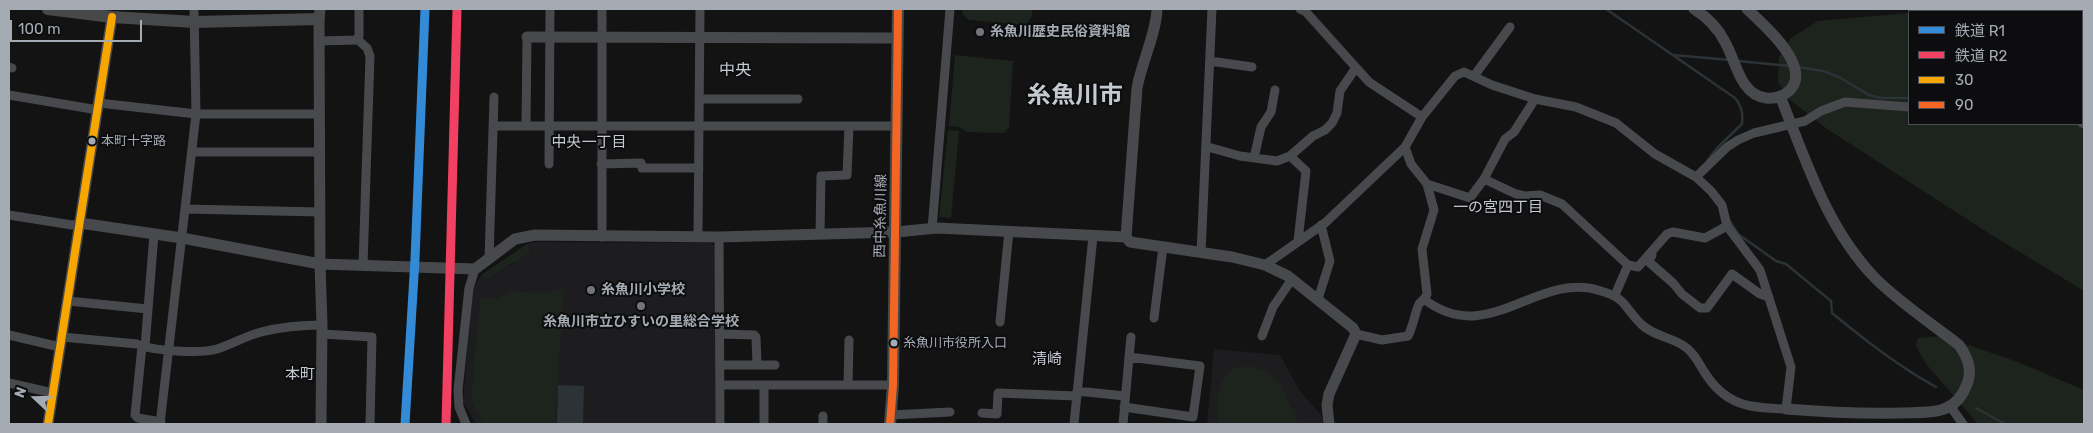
<!DOCTYPE html>
<meta charset="utf-8">
<style>
body{margin:0}
#map{position:relative;width:2093px;height:433px;overflow:hidden;background:#131313;font-family:Rubik,"Noto Sans JP",sans-serif}
canvas{display:block}
.frame{position:absolute;inset:0;border:10px solid #a5abb3;pointer-events:none}
.legend{position:absolute;left:1908px;top:10px;width:175px;height:115px;box-sizing:border-box;background:#0d0d0f;border:1px solid #4a4c51;margin:0;padding:6px 9px;list-style:none;font-size:15px;color:#a5abb3}
.legend li{display:flex;align-items:center;gap:10px;height:25px}
.legend b{width:25px;border:1px solid #4a4c51}
.north{position:absolute;left:10px;top:373px;width:50px;height:50px;-webkit-text-stroke:4px #0d0d0f;paint-order:stroke;rotate:291deg;font-size:14px;font-weight:700;line-height:20px;text-align:center;color:#a5abb3}
.north::after{content:'';display:block;margin:auto;width:18px;height:22px;background:#a5abb3;clip-path:polygon(50% 0,100% 100%,50% 72%,0 100%)}
.scale{position:absolute;left:10px;top:20px;width:132px;height:22px;box-sizing:border-box;border:2px solid #a5abb3;border-top:0;padding-left:6px;font-size:15px;line-height:18px;white-space:nowrap;color:#a5abb3;-webkit-text-stroke:4px #0d0d0f;paint-order:stroke}
</style>
<div id="map">
<canvas width="2093" height="433"></canvas>
<div class="frame"></div>
<ul class="legend">
<li><b style="height:6px;background:#338bd7"></b>鉄道 R1</li>
<li><b style="height:6px;background:#f24062"></b>鉄道 R2</li>
<li><b style="height:6px;background:#f7a600"></b>30</li>
<li><b style="height:6px;background:#f26522"></b>90</li>
</ul>
<div class="north">N</div>
<div class="scale">100 m</div>
</div>
<script>
const context = document.querySelector('canvas').getContext('2d');
context.lineJoin = 'round';
function fillPath(path, color) {
  context.fillStyle = color;
  context.fill(path, 'evenodd');
}
function stroke(path, color, width, dash) {
  context.strokeStyle = color;
  context.lineWidth = width;
  context.lineCap = dash ? 'butt' : 'round';
  context.setLineDash(dash || []);
  context.stroke(path);
}
function drawText(font, color, halo, rows, align = 'center') {
  context.font = font + ' Rubik,"Noto Sans JP",sans-serif';
  context.lineWidth = 4;
  context.setLineDash([]);
  context.textBaseline = 'middle';
  context.strokeStyle = halo;
  context.fillStyle = color;
  for (const [text, x, y, turn = 0] of rows) {
    context.save();
    context.translate(x, y);
    context.rotate((+turn || 0) * Math.PI / 180);
    context.textAlign = isNaN(turn) ? turn : align;
    if (halo) context.strokeText(text, 0, 0);
    context.fillText(text, 0, 0);
    context.restore();
  }
}
const built = new Path2D(`
 M535 242 710 243 716 247 715 420 713 424H476L463 402 472 290 481 275 486 280 531 252 527 244Z
 M1214 349 1280 355 1300 391 1322 416 1323 424H1207Z`);
const green = new Path2D(`
 M962 9H1032V16L1026 25 969 20 963 15Z
 M1931 9H2084V291L1990 234 1827 129 1789 99 1778 82 1779 57 1791 38 1818 21 1909 13V124H2082V11H1918Z
 M955 55 1013 61 1009 127 1004 133 967 132 959 127 949 126Z
 M948 130 959 131 951 218 939 217Z
 M527 244 531 252 516 262H514L486 280 481 275Z
 M564 288 555 424H483L471 401 480 299H497L510 291 547 293Z
 M1942 336 2018 362 2084 390V424H1978L1926 364 1916 346 1918 338Z
 M1251 366 1270 373 1280 384 1299 424H1220C1214 408 1216 376 1236 368 1240 367 1247 367 1251 366Z`);
const water = new Path2D(`
 M558 385 584 386 583 423H557Z`);
const stream = new Path2D(`
 M1606 9 1735 98C1742 107 1743 113 1742 124L1717 148 1707 161
 M1673 55 1730 60
 M1738 61 1790 66
 M1798 67 1823 71 1839 77 1869 95 1881 98H1909
 M2082 113 2084 115
 M1729 220 1738 234 1776 261 1786 264 1831 301 1832 313C1865 340 1898 366 1936 387
 M1976 408 2005 424`);
const minor = new Path2D(`
 M1300 9 1306 12 1369 82 1422 117
 M527 37 526 126H897
 M357 39 367 48 370 56 363 265
 M319 41 356 40 359 36V9
 M1210 61 1252 67
 M9 67 12 68
 M1474 76 1510 27
 M9 95 98 110
 M700 99H798
 M99 103 196 114H319
 M2082 123 2084 124
 M493 126H526
 M1208 147 1240 156 1277 161 1290 156 1313 136 1325 130 1332 123 1337 113 1340 91 1355 69
 M192 152H319
 M1290 156 1306 171 1298 241
 M1254 158 1261 127 1271 112 1275 90
 M549 164 550 9
 M601 164 641 163 642 168H699
 M1696 177 1727 147 1738 140 1754 133 1805 121 1821 111 1845 102 1909 107
 M1484 179 1516 194 1525 196 1540 195 1562 204 1628 265 1638 267 1667 234 1673 232 1705 238 1727 226
 M1427 184 1470 198 1484 179 1505 139 1514 132 1535 99
 M185 209 320 212
 M9 215 72 225 80 223
 M932 229 950 9
 M820 234 821 176 847 175 849 126
 M698 236 700 9
 M602 237V9
 M719 237 720 424
 M1201 253 1212 9
 M1652 255 1649 262 1673 283 1682 294 1700 308H1707L1732 274 1760 294 1769 297
 M489 259 494 97
 M1265 265 1325 223 1405 147 1422 117 1455 76 1464 72 1492 85 1535 99 1576 107 1616 123 1655 154 1696 177 1711 191 1722 205 1727 226 1760 270 1791 367 1786 409C1750 408 1726 406 1705 373 1699 364 1694 352 1684 346 1671 337 1653 336 1641 324 1623 307 1628 299 1601 291 1537 270 1490 348 1425 300
 M1615 295 1628 265
 M1318 299 1330 261 1321 225
 M68 301 148 309
 M1154 318 1163 247
 M1000 322 1009 231
 M322 334 372 337 370 424
 M720 334 754 335 756 337 757 365
 M1356 334 1382 340 1408 336C1413 327 1416 309 1419 304 1422 300 1425 300 1427 294L1422 249 1434 210 1427 184 1411 164 1405 147
 M9 335 60 347
 M1262 336 1273 307 1292 279
 M62 337 137 344C153 351 201 354 217 349 232 344 246 336 261 332 281 327 302 325 322 325
 M142 346 135 415 138 418 161 422
 M145 347 154 234
 M720 365H775
 M9 383 53 393
 M720 385H893
 M764 385V424
 M848 385 849 340
 M1077 391 1125 396
 M1950 406 1963 424
 M1124 407 1193 417 1200 366 1129 357 1131 337
 M982 413 997 414 998 393 1077 396
 M891 415 950 412
 M160 424 196 114 194 9
 M466 424 459 407 458 390 469 288 475 269
 M823 424V416
 M1074 424 1093 236
 M1123 424 1129 357`);
const tertiary = new Path2D(`
 M320 9 319 19 320 264 322 325 321 424
 M1694 9C1707 17 1718 28 1725 42 1736 61 1740 95 1766 98 1775 99 1785 96 1791 89 1811 65 1763 24 1747 9
 M527 37 897 38
 M1780 96C1806 160 1826 227 1875 278 1900 303 1931 323 1959 345 1967 356 1973 370 1967 384 1963 395 1955 405 1944 409 1930 414 1913 412 1898 413 1860 414 1824 412 1786 409
 M80 223 182 238 320 264 475 269 515 239 535 235 719 237 896 232 937 228 1126 237 1130 242 1232 257 1265 265 1288 276 1353 328 1356 334 1329 394 1327 405 1329 424
 M1126 237 1137 88C1142 61 1156 34 1157 9
 M48 424 112 17`);
const secondary = new Path2D(`
 M48 9 112 17 195 22 319 19
 M890 424 893 385 898 9`);
const bus1 = new Path2D(`
 M48 424 112 17`);
const bus2 = new Path2D(`
 M890 424 893 385 898 9`);
const rail1 = new Path2D(`
 M405 424 415 259 425 9`);
const rail2 = new Path2D(`
 M446 424 457 9`);
const markers = [
 [980,32,5,"#72767b"],
 [92,141,4.5,"#a5abb3"],
 [591,290,5,"#72767b"],
 [641,306,5,"#72767b"],
 [894,343,4.5,"#a5abb3"]
];
const busNames = [
 ["本町十字路",101,141],
 ["糸魚川市役所入口",903,343]
];
const poiNames = [
 ["糸魚川歴史民俗資料館",990,32],
 ["糸魚川小学校",601,290],
 ["糸魚川市立ひすいの里総合学校",641,322,"center"]
];
const streetNames = [
 ["西中糸魚川線",881,216,-89]
];
const neighbourhoodNames = [
 ["中央一丁目",589,143],
 ["一の宮四丁目",1498,208],
 ["清崎",1047,360],
 ["本町",300,375]
];
const quarterNames = [
 ["中央",735,70]
];
const townNames = [
 ["糸魚川市",1075,96]
];
fillPath(built, '#1d1d1f');
fillPath(green, '#1d231d');
fillPath(water, '#2b3337');
stroke(stream, '#2b3337', 2.5);
stroke(minor, '#47494c', 9);
stroke(tertiary, '#47494c', 11);
stroke(secondary, '#46484a', 12);
stroke(bus1, '#f7a600', 8);
stroke(bus2, '#f26522', 8);
stroke(rail1, '#338bd7', 9);
stroke(rail2, '#f24062', 9);
for (const [x, y, r, color] of markers) {
  const dot = new Path2D();
  dot.arc(x, y, r, 0, 2 * Math.PI);
  context.fillStyle = color;
  context.fill(dot);
  stroke(dot, '#0d0d0f', 2);
}
drawText('13px', '#a5abb3', '#0d0d0f', busNames, 'left');
drawText('bold 14px', '#a5abb3', '#0d0d0f', poiNames, 'left');
drawText('14px', '#a5abb3', '#0d0d0f', streetNames);
drawText('15px', '#c5c9d0', '#0d0d0f', neighbourhoodNames);
drawText('16px', '#c5c9d0', '#0d0d0f', quarterNames);
drawText('bold 24px', '#c5c9d0', '#0d0d0f', townNames);
</script>
